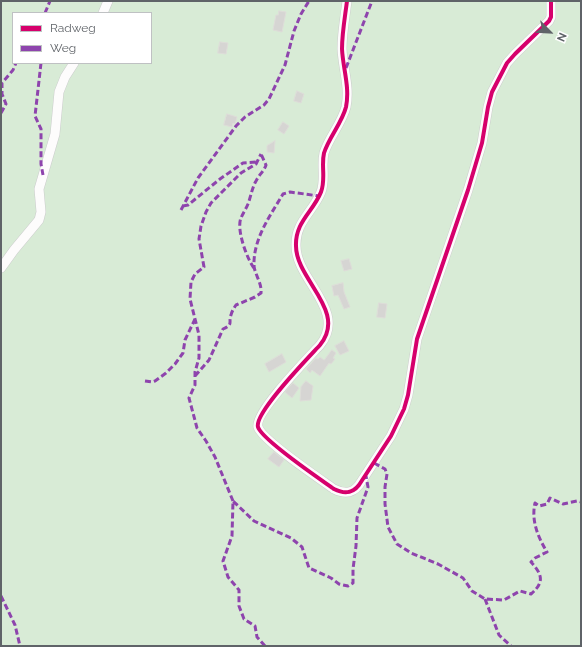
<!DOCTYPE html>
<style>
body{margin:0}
#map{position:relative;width:582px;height:647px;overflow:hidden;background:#efeeea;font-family:Raleway,sans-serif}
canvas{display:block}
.frame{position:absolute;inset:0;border:2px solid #5f6368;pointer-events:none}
.legend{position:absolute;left:12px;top:12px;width:140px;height:52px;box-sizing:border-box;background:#fff;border:1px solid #bfc1c3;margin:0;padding:5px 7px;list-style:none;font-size:12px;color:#5f6368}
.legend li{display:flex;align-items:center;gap:8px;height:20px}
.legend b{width:20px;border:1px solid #bfc1c3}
.north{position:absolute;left:530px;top:12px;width:40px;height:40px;-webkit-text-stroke:3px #fff;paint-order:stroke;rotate:114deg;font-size:11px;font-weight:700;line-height:16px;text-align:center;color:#5f6368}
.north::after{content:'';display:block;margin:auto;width:14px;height:18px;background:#5f6368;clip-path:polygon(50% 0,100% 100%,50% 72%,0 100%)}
</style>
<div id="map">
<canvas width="582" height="647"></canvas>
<div class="frame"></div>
<ul class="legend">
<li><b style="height:5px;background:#d6006c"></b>Radweg</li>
<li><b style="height:5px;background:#8e44ad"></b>Weg</li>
</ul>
<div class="north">N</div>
</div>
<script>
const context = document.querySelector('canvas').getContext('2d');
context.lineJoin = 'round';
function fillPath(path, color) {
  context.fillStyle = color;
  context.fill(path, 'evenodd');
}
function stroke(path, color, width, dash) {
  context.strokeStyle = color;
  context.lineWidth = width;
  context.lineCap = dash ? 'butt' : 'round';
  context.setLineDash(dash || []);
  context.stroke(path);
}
const green = new Path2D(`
 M1 1H581V646H1ZM13 13H151V63H13Z`);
const building = new Path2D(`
 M279 11 286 12 282 32 273 30 276 15H278Z
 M220 42 228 43 226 54 218 53Z
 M297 91 304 94 301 103 294 101Z
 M227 114 237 117 235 124 233 123 232 127 224 125Z
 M283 122 289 126 284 134 278 130Z
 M275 141 274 153 267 152V146Z
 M349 259 352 269 344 271 341 261Z
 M343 283 344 292 350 307 344 309 338 295 334 296 332 286Z
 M379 303 387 304 385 318 377 317Z
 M344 341 349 351 340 355 335 346Z
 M332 350 336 353 333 358 335 359 331 364 329 363 320 376 312 370 310 373 306 369 316 358 318 359 320 357 324 360Z
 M282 354 286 362 269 372 265 364Z
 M306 381 313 386 311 400 300 401 301 387Z
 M293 383 299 388 292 398 285 392Z
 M274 452 284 460 279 467 268 459Z`);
const minor = new Path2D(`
 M347 1C345 17 342 33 342 49 343 69 350 87 346 107 342 123 329 137 324 153 321 166 326 179 321 192 313 212 295 222 296 246 296 280 348 311 320 345 309 357 254 413 258 427 262 440 320 479 334 489 344 494 352 494 359 485L391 436 404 409 408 395 417 339 468 190 482 143 488 107 492 92 507 63 515 54 549 21 551 17V1
 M103 13 108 1
 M1 268 14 250 39 220 41 212 39 189 55 134 59 92 65 77 74 63`);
const quiet = new Path2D(`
 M45 13 50 1
 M41 63 35 116 41 129V164L43 175
 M346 68 372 1
 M1 113 6 104 2 94V83L13 70 16 63
 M183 206 188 205 220 179 243 163 257 162
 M181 210 198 178 236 126 245 117 264 105 269 99 285 65 294 31 301 14 309 1
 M254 268C247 259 236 229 241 218 243 213 246 209 248 204 251 196 252 188 256 181 259 175 264 171 266 165L261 154
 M195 376 209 360 223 329C234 324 228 323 231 315 232 311 234 308 236 305L255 297 261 293C262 283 255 275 254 266 253 239 270 216 283 194L290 192 319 196
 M145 381 152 382 155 381 166 373 175 364 183 353 185 340 195 319
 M374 463 385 469 387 474 385 487V504L388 527 397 544 411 553 438 564 463 578 472 591 485 599 504 600 520 591 531 594C545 582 542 574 531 562L535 558 547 552C538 537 531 521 535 503L539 506 547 504 550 498 563 504 577 501 581 502
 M233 501 215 457 206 441 197 428 189 398 195 385V372L199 358V335L190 299 191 282 195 274 204 267 199 239 201 226 206 212 211 203 241 173 256 164 261 154
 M1 596 15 625 20 646
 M485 599 499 635 511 646
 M265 646 257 637 255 626 244 619 239 606V590L228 577 223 561 232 536 233 501 254 521 291 538 302 547 309 568 331 578 339 584 348 586 353 583V569L356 546 357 518 368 487 366 476`);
const cycleway = new Path2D(`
 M347 1C345 17 342 33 342 49 343 69 350 87 346 107 342 123 329 137 324 153 321 166 326 179 321 192 313 212 295 222 296 246 296 280 348 311 320 345 309 357 254 413 258 427 262 440 320 479 334 489 344 494 352 494 359 485L391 436 404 409 408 395 417 339 468 190 482 143 488 107 492 92 507 63 515 54 549 21 551 17V1`);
fillPath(green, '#d8ebd6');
fillPath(building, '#d6d5d3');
stroke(building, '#deddd9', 1);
stroke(minor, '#cbcccc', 10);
stroke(minor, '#fdfcfc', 9);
stroke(quiet, '#8e44ad', 3, [6, 3]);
stroke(cycleway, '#d6006c', 4);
</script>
